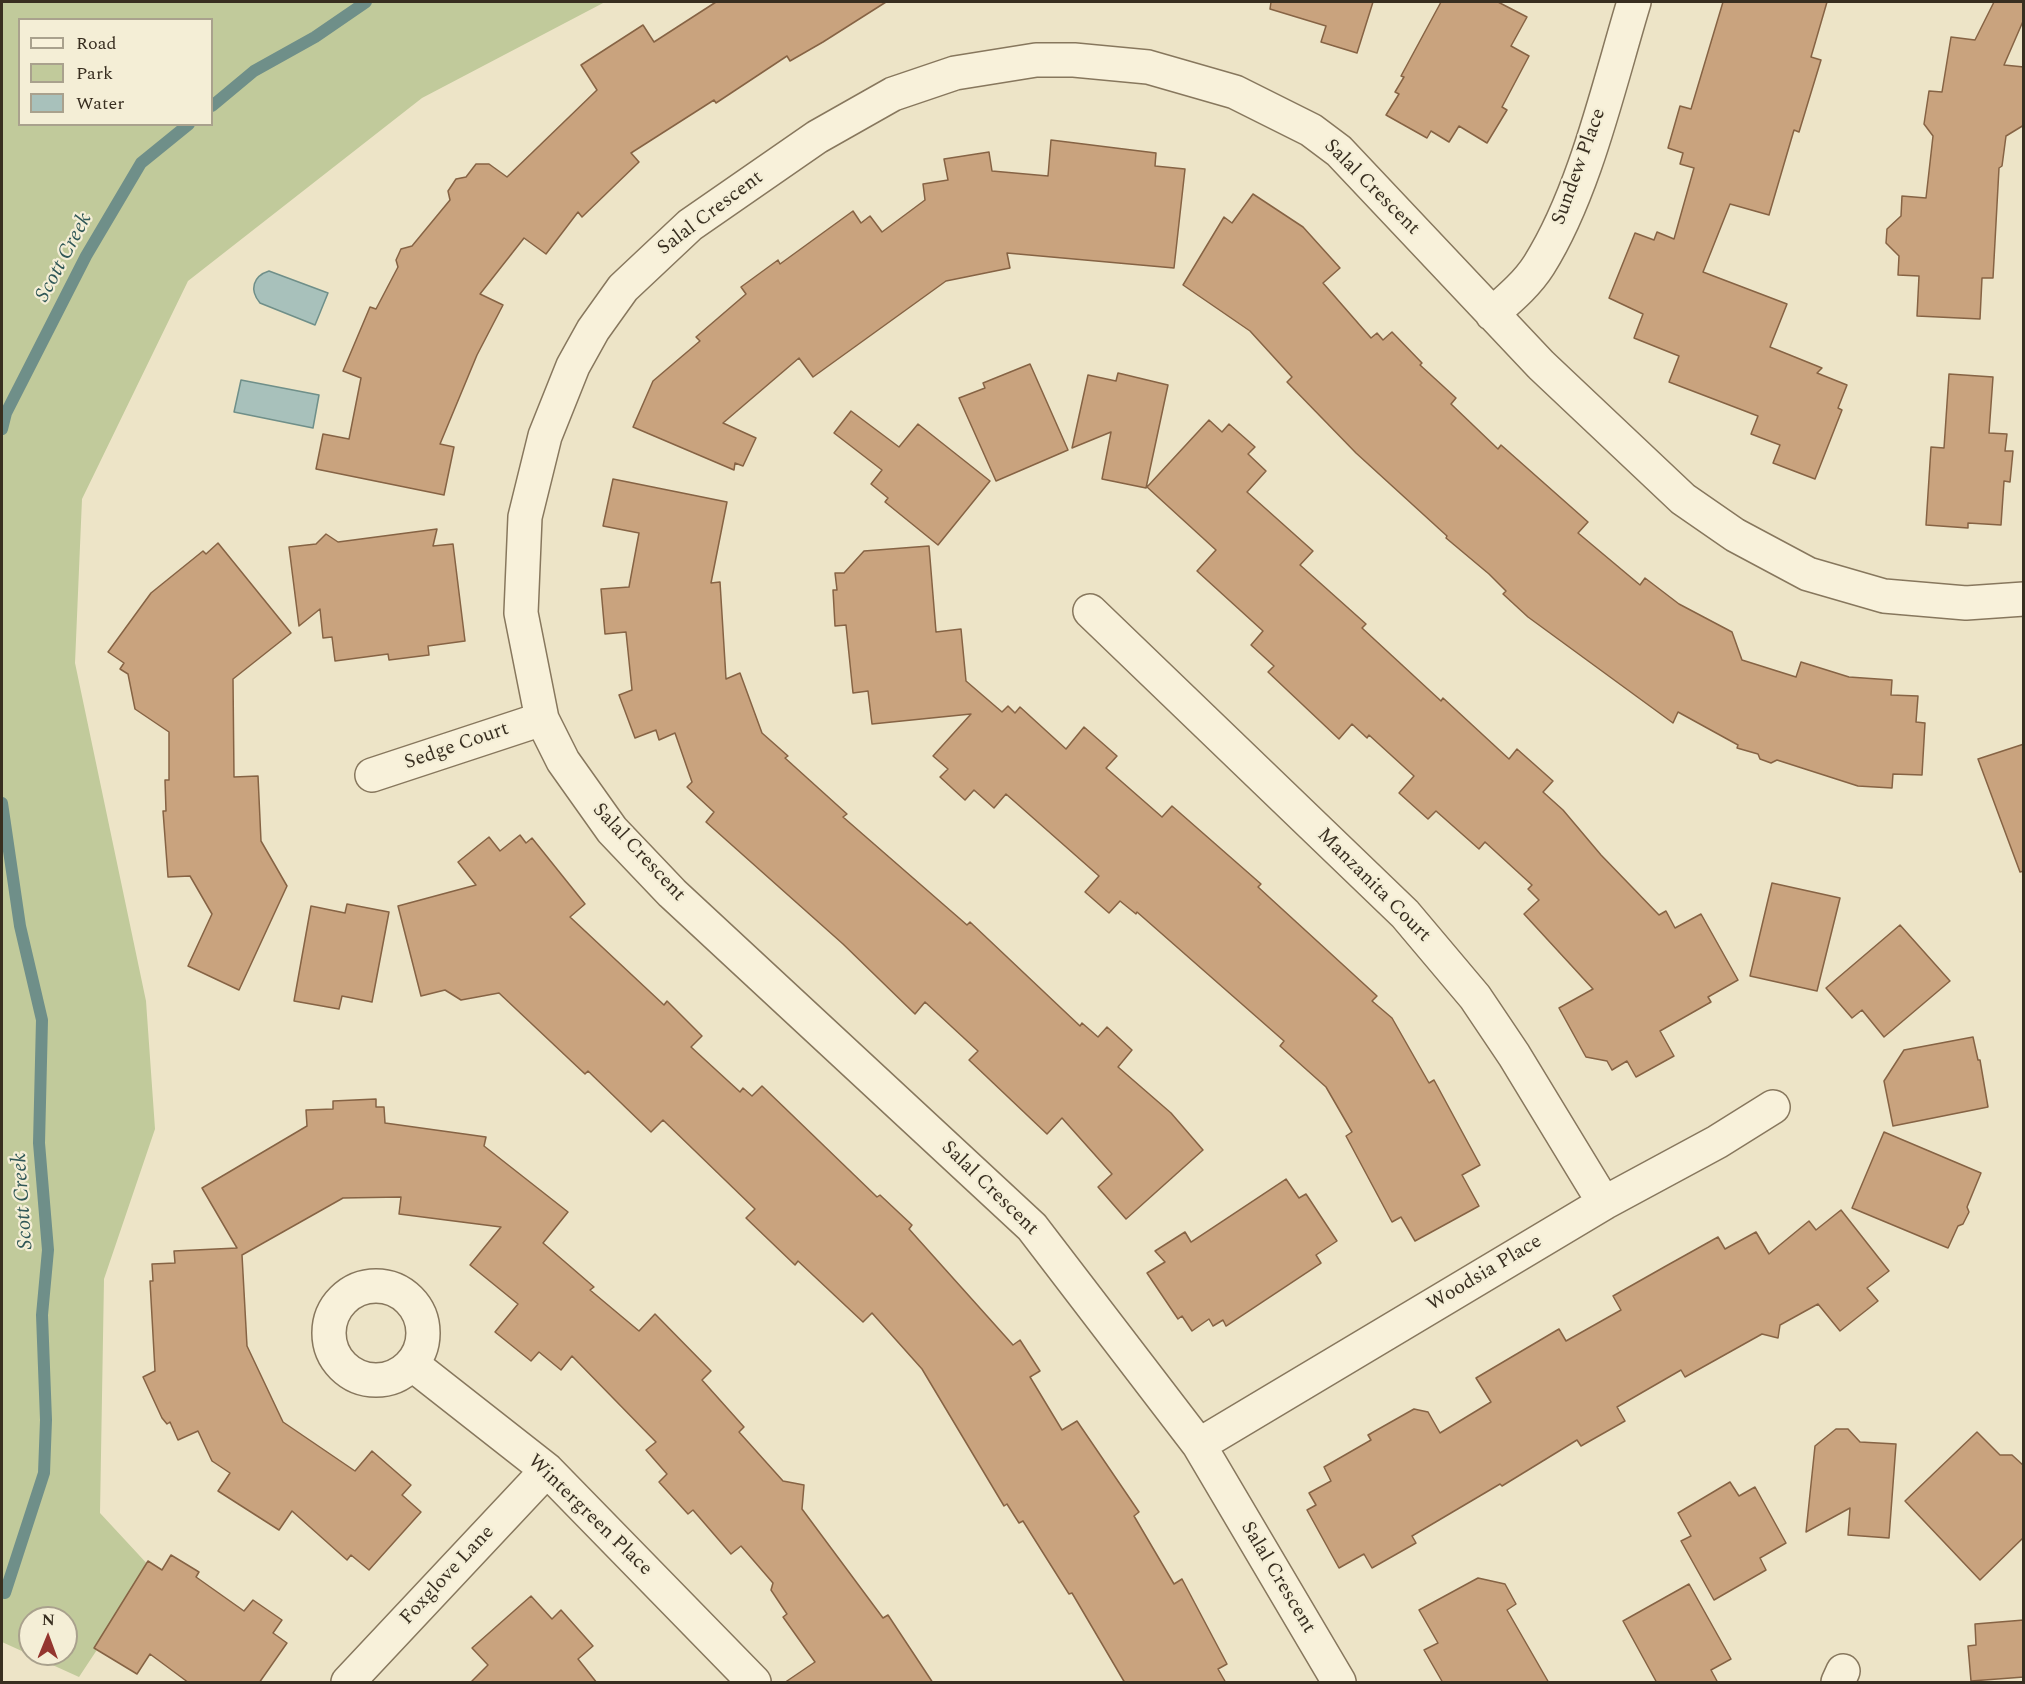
<!DOCTYPE html>
<style>
body{margin:0}
#map{position:relative;width:2025px;height:1684px;overflow:hidden;background:#ede4c7;font-family:Spectral,serif}
canvas{display:block}
.frame{position:absolute;inset:0;border:3px solid #382e20;pointer-events:none}
.legend{position:absolute;left:18px;top:18px;width:195px;height:108px;box-sizing:border-box;background:#f4eed6;border:2px solid #a9a18d;margin:0;padding:8px 10px;list-style:none;font-size:18px;color:#382e20}
.legend li{display:flex;align-items:center;gap:12px;height:30px}
.legend b{width:30px;border:2px solid #a9a18d}
.north{position:absolute;left:18px;top:1606px;width:60px;height:60px;box-sizing:border-box;background:#f4eed6;border:2px solid #a9a18d;border-radius:50%;rotate:1deg;font-size:16px;font-weight:700;line-height:24px;text-align:center;color:#382e20}
.north::after{content:'';display:block;margin:auto;width:21px;height:27px;background:#94362f;clip-path:polygon(50% 0,100% 100%,50% 72%,0 100%)}
</style>
<div id="map">
<canvas width="2025" height="1684"></canvas>
<div class="frame"></div>
<ul class="legend">
<li><b style="height:8px;background:#f8f1da"></b>Road</li>
<li><b style="height:16px;background:#c1ca9b"></b>Park</li>
<li><b style="height:16px;background:#a8c1bb"></b>Water</li>
</ul>
<div class="north">N</div>
</div>
<script>
const context = document.querySelector('canvas').getContext('2d');
context.lineJoin = 'round';
function fillPath(path, color) {
  context.fillStyle = color;
  context.fill(path, 'evenodd');
}
function stroke(path, color, width, dash) {
  context.strokeStyle = color;
  context.lineWidth = width;
  context.lineCap = dash ? 'butt' : 'round';
  context.setLineDash(dash || []);
  context.stroke(path);
}
function drawText(font, color, halo, rows, align = 'center') {
  context.font = font + ' Spectral,serif';
  context.lineWidth = 4.5;
  context.setLineDash([]);
  context.textBaseline = 'middle';
  context.strokeStyle = halo;
  context.fillStyle = color;
  for (const [text, x, y, turn = 0] of rows) {
    context.save();
    context.translate(x, y);
    context.rotate((+turn || 0) * Math.PI / 180);
    context.textAlign = isNaN(turn) ? turn : align;
    if (halo) context.strokeText(text, 0, 0);
    context.fillText(text, 0, 0);
    context.restore();
  }
}
const green = new Path2D(`
 M2 2H605L422 98 188 281 82 499 75 663 146 1001 155 1129 104 1279 100 1513 151 1568 79 1677 2 1642ZM20 20H212V124H20ZM30 1618H66V1654H30Z`);
const water = new Path2D(`
 M269 271 328 293 315 325 260 303C249 290 253 276 269 271Z
 M241 380 319 395 313 428 234 412Z`);
const stream = new Path2D(`
 M212 106 254 71 315 37 366 2
 M2 429 6 413 86 256 141 163 189 124
 M2 803 20 926 42 1020 39 1143 48 1250 42 1315 46 1420 44 1473 5 1593`);
const building = new Path2D(`
 M716 2H886L823 42 790 61 787 56 716 103 714 100 631 153 639 162 582 217 578 212 546 254 524 238 480 294 503 305 477 355 440 444 454 447 444 495 316 469 323 434 349 439 361 378 343 371 370 307 376 309 398 267 396 260 401 249 412 246 450 200 448 191 456 179 466 177 476 164H489L507 177 597 90 581 65 643 25 654 42Z
 M1271 2H1373L1357 53 1321 42 1326 26 1270 9Z
 M1441 2H1498L1527 17 1511 46 1529 56 1502 107 1507 110 1487 143 1459 126 1449 142 1431 131 1427 138 1386 115 1399 94 1395 92 1404 77 1401 76Z
 M1723 2H1827L1811 57 1821 60 1799 132 1794 130 1769 215 1730 204 1703 272 1787 304 1770 347 1822 368 1817 373 1847 385 1838 408 1842 410 1815 479 1773 463 1780 445 1751 434 1758 416 1669 382 1679 356 1634 338 1643 314 1609 298 1635 233 1654 240 1657 232 1674 239 1694 168 1680 164 1683 153 1668 148 1680 106 1691 109Z
 M1994 2H2024V19L2004 65 2024 67V125L2006 136 2002 166 1999 168 1993 278H1982L1980 319 1917 316 1919 276 1898 275 1899 256 1886 243 1887 229 1901 216 1902 196 1926 198 1933 136 1924 124 1929 91 1942 92 1951 37 1975 40Z
 M1051 140 1156 153 1155 166 1185 169 1174 268 1007 253 1010 268 946 281 813 377 799 358 723 423 756 438 743 466 735 463 734 470 633 427 653 381 700 341 696 337 746 294 741 287 778 260 780 264 853 211 861 223 870 216 882 232 925 200 923 184 948 180 944 159 989 152 992 171 1048 176Z
 M1253 194 1303 227 1340 268 1323 283 1371 338 1377 333 1383 340 1392 332 1422 363 1420 365 1456 398 1451 404 1498 449 1501 445 1588 522 1578 533 1640 585 1645 578 1679 604 1732 632 1742 660 1796 677 1801 662 1849 677 1892 680 1891 695 1918 696 1916 722 1925 723 1922 775 1893 774 1892 788 1858 786 1777 760 1771 763 1760 759 1758 754 1737 748 1738 745 1678 712 1673 723 1528 617 1503 594 1506 591 1489 574 1446 538 1447 536 1356 453 1287 382 1292 377 1250 331 1183 285 1224 217 1232 223Z
 M1030 364 1068 450 996 481 959 398 985 388 983 383Z
 M1118 373 1168 385 1146 488 1102 479 1111 432 1072 448 1088 375 1116 381Z
 M1949 374 1993 377 1989 433 2007 434 2005 451H2013L2010 482 2004 481 2001 525 1968 523V528L1926 525 1931 447 1944 448Z
 M851 411 899 447 918 424 990 481 938 545 885 502 888 498 871 484 882 470 834 433Z
 M1209 420 1222 432 1229 424 1255 447 1248 454 1266 471 1247 492 1313 551 1300 565 1366 624 1362 628 1441 701 1443 698 1509 759 1517 749 1553 781 1543 792 1563 810 1601 855 1659 915 1666 911 1675 928 1701 914 1738 980 1708 997 1711 1002 1660 1031 1674 1056 1636 1077 1627 1061 1612 1070 1607 1061 1586 1057 1559 1008 1593 989 1524 914 1539 900 1528 889 1532 885 1485 842 1479 849 1436 811 1428 819 1399 793 1414 776 1369 735 1367 738 1352 724 1339 739 1268 672 1274 666 1251 645 1263 631 1197 571 1216 550 1147 487Z
 M613 479 727 502 711 583 720 582 726 679 740 673 762 733 788 756 785 758 847 814 843 817 967 925 970 922 1080 1026 1082 1023 1098 1037 1107 1027 1132 1050 1118 1067 1171 1113 1203 1150 1126 1219 1098 1187 1112 1174 1062 1118 1047 1134 969 1060 978 1051 925 1002 915 1014 843 944 706 822 714 812 687 787 692 782 675 733 659 740 656 730 635 738 619 695 632 690 626 632 605 634 601 589 629 587 639 533 603 526Z
 M437 529 433 546 453 544 465 641 428 646 429 655 389 660 388 654 335 661 332 637 323 638 320 609 299 626 289 547 316 544 326 534 338 542Z
 M218 543 291 633 233 679 234 777 258 776 261 841 287 886 239 990 188 966 212 914 190 876 168 877 163 811H166L165 780H169V732L135 709 128 674 120 669 124 663 108 652 151 593 203 551 206 554Z
 M929 546 936 632 961 629 966 681 1002 712 1008 706 1015 713 1020 707 1066 749 1084 727 1117 756 1106 768 1162 817 1172 806 1261 884 1258 887 1377 996 1372 1001 1392 1018 1429 1083 1434 1080 1480 1165 1462 1175 1479 1206 1415 1241 1401 1217 1392 1222 1346 1136 1352 1132 1326 1087 1280 1046 1284 1041 1137 912 1136 914 1120 901 1109 913 1085 892 1099 876 1006 794 994 808 974 790 965 800 940 777 948 769 933 756 971 714 872 724 868 691 853 693 846 625 835 626 833 590H837L835 573H844L864 551Z
 M2024 744V871L2020 872 1978 759Z
 M520 835 526 843 532 838 585 904 570 917 664 1005 667 1001 702 1036 691 1047 740 1092 743 1088 752 1096 762 1086 877 1197 880 1195 912 1225 909 1229 1013 1345 1020 1340 1040 1371 1030 1377 1062 1430 1077 1421 1139 1512 1134 1516 1174 1584 1182 1579 1227 1664 1218 1669 1226 1683H1125L1072 1593 1069 1594 1023 1521 1019 1523 1007 1504 1004 1506 922 1369 872 1313 863 1322 798 1261 795 1265 746 1218 755 1209 663 1120 651 1132 588 1071 585 1074 499 993 461 1000 445 990 421 996 398 906 476 885 458 862 489 837 500 851Z
 M1772 883 1840 898 1817 991 1750 976Z
 M347 904 389 912 372 1002 342 996 339 1009 294 1001 311 906 345 913Z
 M1900 925 1950 981 1884 1037 1862 1010 1852 1018 1826 988Z
 M1973 1037 1978 1060H1980L1988 1107 1893 1126 1884 1081 1904 1050Z
 M376 1099V1107H384L385 1123 486 1137 484 1146 568 1212 543 1243 594 1287 590 1290 639 1331 655 1314 711 1371 702 1380 744 1427 739 1432 783 1481 804 1485 802 1509 883 1618 888 1615 933 1683H784L815 1662 783 1617 787 1614 771 1590 773 1583 741 1546 731 1554 693 1510 688 1514 659 1482 667 1474 646 1450 656 1442 572 1356 561 1370 539 1352 531 1361 495 1332 518 1304 470 1265 501 1227 399 1214 401 1197 343 1198 242 1255 247 1346 283 1422 355 1471 372 1451 411 1485 402 1495 421 1512 369 1570 351 1555 347 1560 292 1511 279 1530 218 1491 230 1473 212 1461 198 1431 178 1440 170 1422 167 1424 162 1418 143 1377 155 1371 150 1281H153L152 1264 175 1263 174 1251 237 1248 202 1188 307 1126 306 1110 333 1109V1101Z
 M1884 1132 1981 1173 1967 1207 1969 1212 1963 1224 1958 1226 1948 1248 1852 1208Z
 M1286 1179 1299 1198 1306 1194 1337 1241 1316 1255 1321 1263 1226 1326 1223 1320 1213 1326 1209 1319 1192 1331 1182 1316 1178 1319 1147 1273 1165 1262 1155 1251 1185 1232 1191 1242Z
 M1841 1210 1889 1271 1867 1288 1878 1301 1840 1331 1818 1304 1780 1325 1778 1338 1762 1334 1685 1377 1681 1370 1617 1407 1625 1421 1581 1446 1577 1440 1502 1486 1500 1484 1412 1536 1416 1543 1372 1568 1364 1554 1339 1568 1307 1510 1316 1505 1309 1493 1331 1481 1324 1467 1371 1440 1368 1435 1414 1409 1428 1412 1440 1433 1491 1402 1476 1378 1559 1329 1566 1341 1621 1310 1613 1296 1666 1266 1718 1237 1725 1249 1756 1232 1769 1254 1809 1221 1816 1230Z
 M1836 1429H1848L1860 1442 1896 1444 1889 1538 1848 1535 1850 1508 1806 1532 1815 1446Z
 M1977 1432 2000 1455H2012L2024 1466V1537L1980 1580 1905 1501Z
 M1730 1482 1739 1496 1755 1487 1786 1543 1760 1558 1766 1570 1714 1600 1681 1541 1691 1536 1678 1513Z
 M171 1555 199 1572 196 1577 244 1611 253 1600 282 1620 273 1633 287 1643 259 1683H189L150 1654 137 1674 94 1648 148 1561 162 1570Z
 M1478 1578 1505 1584 1516 1604 1507 1610 1549 1683H1443L1424 1650 1438 1643 1419 1610Z
 M1689 1584 1731 1659 1711 1670 1718 1683H1657L1623 1621Z
 M531 1596 552 1619 561 1610 593 1646 578 1659 597 1683H470L488 1665 472 1648Z
 M2024 1620V1677L1971 1681 1968 1646 1976 1645 1975 1624Z`);
const street = new Path2D(`
 M1492 314C1509 299 1527 284 1539 265 1585 192 1609 84 1634 2
 M1090 611 1405 914 1475 997 1514 1055 1604 1203
 M372 775 542 719
 M329 1333a47 47 0 1 1 94 0a47 47 0 1 1-94 0Z
 M412 1364 547 1470 754 1682
 M1199 1445 1604 1203 1717 1142 1773 1107
 M348 1682 547 1470
 M1339 1682 1199 1445 1032 1227 672 893 612 830 563 761 542 719 521 613 525 517 545 436 573 366 593 330 623 288 690 225 817 137 893 94 955 73 1036 60H1074L1148 67 1235 92 1311 130 1339 151 1541 365 1683 499 1735 535 1808 574 1884 596 1966 603 2024 599
 M1838 1682 1843 1671`);
const streetNames = [
 ["Sundew Place",1580,167,-70],
 ["Salal Crescent",1371,188,45],
 ["Salal Crescent",711,214,-37],
 ["Sedge Court",457,747,-19],
 ["Salal Crescent",638,853,47],
 ["Manzanita Court",1373,886,45],
 ["Salal Crescent",989,1189,44],
 ["Woodsia Place",1485,1274,-31],
 ["Wintergreen Place",589,1516,44],
 ["Foxglove Lane",448,1576,-47],
 ["Salal Crescent",1277,1578,59]
];
const waterNames = [
 ["Scott Creek",65,258,-62],
 ["Scott Creek",24,1201,-94]
];
fillPath(green, '#c1ca9b');
fillPath(water, '#a8c1bb');
stroke(water, '#6f8f89', 1.5);
stroke(stream, '#6f8f89', 12);
fillPath(building, '#c9a37e');
stroke(building, '#866344', 1.5);
stroke(street, '#87775d', 36);
stroke(street, '#f8f1da', 33);
drawText('20px', '#382e20', '#f4eed6', streetNames);
drawText('italic 21px', '#305757', '#f4eed6', waterNames);
</script>
